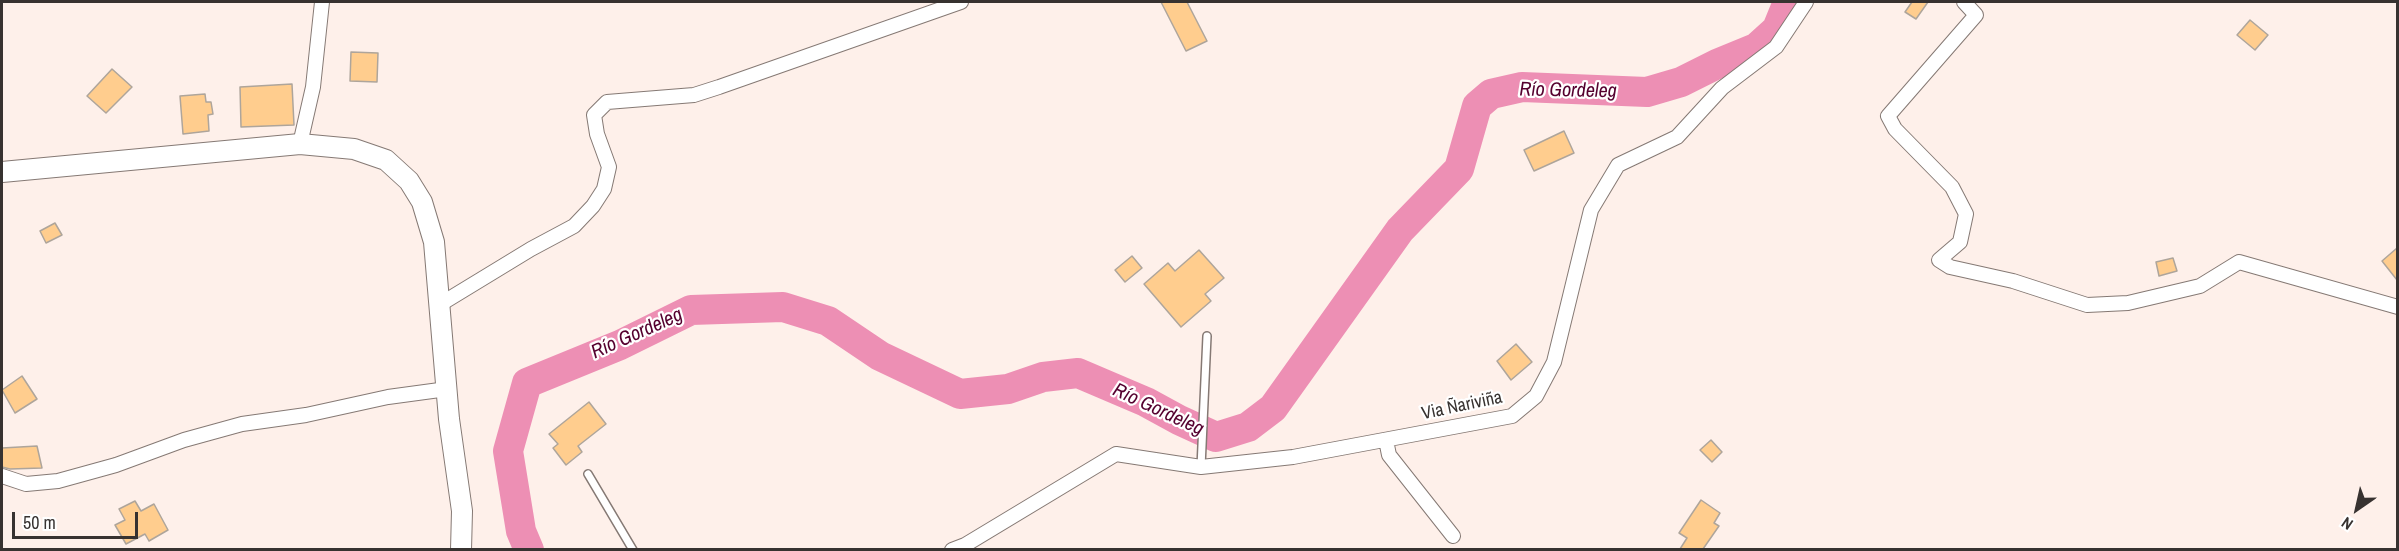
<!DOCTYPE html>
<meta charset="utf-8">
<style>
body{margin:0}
#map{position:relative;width:2399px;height:551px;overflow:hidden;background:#fef0ea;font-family:"Archivo Narrow",sans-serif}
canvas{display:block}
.frame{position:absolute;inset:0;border:3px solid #373230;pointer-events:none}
.north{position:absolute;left:2327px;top:479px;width:60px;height:60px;-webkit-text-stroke:4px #fff;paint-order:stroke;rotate:214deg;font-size:16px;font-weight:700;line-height:24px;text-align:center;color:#373230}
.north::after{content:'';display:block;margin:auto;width:21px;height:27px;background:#373230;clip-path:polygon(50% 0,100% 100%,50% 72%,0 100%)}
.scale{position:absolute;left:12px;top:512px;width:126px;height:27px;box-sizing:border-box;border:3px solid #373230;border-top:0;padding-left:8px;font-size:18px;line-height:21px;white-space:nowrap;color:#373230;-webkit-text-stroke:4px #fff;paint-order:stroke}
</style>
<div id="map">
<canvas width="2399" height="551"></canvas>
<div class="frame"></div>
<div class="north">N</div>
<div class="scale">50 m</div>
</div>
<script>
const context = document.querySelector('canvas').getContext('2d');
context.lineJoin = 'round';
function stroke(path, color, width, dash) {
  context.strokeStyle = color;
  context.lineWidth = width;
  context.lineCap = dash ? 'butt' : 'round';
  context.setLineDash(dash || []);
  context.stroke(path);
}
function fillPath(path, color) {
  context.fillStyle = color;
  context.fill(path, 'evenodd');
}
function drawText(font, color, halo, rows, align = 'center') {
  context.font = font + ' "Archivo Narrow",sans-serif';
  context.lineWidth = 4.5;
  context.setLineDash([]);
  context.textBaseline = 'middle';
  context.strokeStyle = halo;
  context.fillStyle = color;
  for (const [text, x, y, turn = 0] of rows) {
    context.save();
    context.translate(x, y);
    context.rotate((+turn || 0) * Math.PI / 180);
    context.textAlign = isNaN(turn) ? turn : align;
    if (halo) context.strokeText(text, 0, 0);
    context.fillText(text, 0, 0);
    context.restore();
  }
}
const river = new Path2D(`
 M529 550 521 531 508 451 527 383 620 345 691 310 783 307 828 321 880 356 960 394 1008 389 1043 377 1078 373 1146 402 1179 420 1216 437 1248 427 1273 408 1400 230 1459 169 1477 106 1491 94 1522 87 1647 92 1681 82 1717 64 1756 48 1777 29 1788 2`);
const building = new Path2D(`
 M1161 2H1187L1207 41 1186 51Z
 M1912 2H1928L1916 19 1905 12Z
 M2250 20 2268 35 2255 50 2237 35Z
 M351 52 378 53 377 82 350 81Z
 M112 69 132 87 106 113 87 96Z
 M292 84 294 125 241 127 240 87Z
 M205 94 206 102H211L213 114 208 115 209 131 183 134 180 96Z
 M1564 131 1574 153 1534 171 1524 150Z
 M55 223 62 235 46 243 40 231Z
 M2397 248V280L2382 261Z
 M1199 250 1224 278 1205 294 1211 301 1181 327 1144 284 1168 263 1175 271Z
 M1132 256 1142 268 1125 282 1115 270Z
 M2173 258 2177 271 2159 276 2156 262Z
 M1516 344 1532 362 1511 380 1497 361Z
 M22 376 37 399 15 413 2 390Z
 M589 402 606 424 578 446 582 452 566 465 553 448 558 444 549 434Z
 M1711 440 1722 452 1712 462 1700 450Z
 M37 446 42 468 10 469 2 467V448Z
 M1701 500 1720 513 1714 523 1719 526 1703 549H1680L1687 538 1679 533Z
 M135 501 141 511 154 504 168 530 149 541 145 534 126 544 115 525 125 520 119 509Z`);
const lane = new Path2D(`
 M1201 467 1207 336
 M588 474 633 550`);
const street = new Path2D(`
 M1964 2 1976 15 1888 116 1895 129 1952 187 1966 214 1960 242 1939 260 1950 267 2013 281 2087 305 2128 303 2200 286 2239 262 2398 307
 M300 144 313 87 322 2
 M439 305 531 249 574 226 593 206 604 189 609 167 597 134 594 115 607 102 694 95 719 87 961 2
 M1386 440 1389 455 1453 536
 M2 476 26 484 58 481 116 465 184 440 242 424 306 415 388 397 447 389
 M952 550 965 545 1116 454 1201 467 1293 457 1512 416 1536 396 1554 362 1591 210 1618 165 1677 137 1722 88 1776 47 1806 2`);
const secondary = new Path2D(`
 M2 172 300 144 354 149 386 160 409 181 422 202 434 242 449 419 462 511 461 550`);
const streetNames = [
 ["Via Ñariviña",1462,406,-12]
];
const waterNames = [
 ["Río Gordeleg",1568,91,1],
 ["Río Gordeleg",637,334,-24],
 ["Río Gordeleg",1158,410,25]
];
stroke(river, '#ed8fb4', 30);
fillPath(building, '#ffcd8e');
stroke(building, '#aea59b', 1.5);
stroke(lane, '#857974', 10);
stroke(street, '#857974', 16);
stroke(secondary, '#857974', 22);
stroke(lane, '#fff', 7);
stroke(street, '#fff', 14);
stroke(secondary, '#fff', 20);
drawText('18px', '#373230', '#fff', streetNames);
drawText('italic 20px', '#55002f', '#fff', waterNames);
</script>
